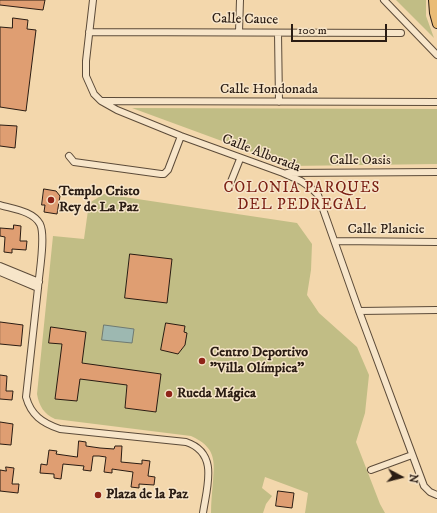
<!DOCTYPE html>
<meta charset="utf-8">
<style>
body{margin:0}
#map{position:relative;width:437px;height:513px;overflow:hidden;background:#f3d7ac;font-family:"IM FELL DW Pica",serif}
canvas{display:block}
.north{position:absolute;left:381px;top:457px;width:40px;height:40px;-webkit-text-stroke:3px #f7e5c9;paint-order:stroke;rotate:97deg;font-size:11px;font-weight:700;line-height:16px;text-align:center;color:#2a1c13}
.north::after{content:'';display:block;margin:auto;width:14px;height:18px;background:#2a1c13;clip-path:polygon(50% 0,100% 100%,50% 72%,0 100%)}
.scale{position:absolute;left:291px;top:24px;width:96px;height:18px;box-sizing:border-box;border:2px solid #2a1c13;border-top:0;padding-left:5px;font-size:12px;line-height:14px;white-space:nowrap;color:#2a1c13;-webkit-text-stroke:3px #f7e5c9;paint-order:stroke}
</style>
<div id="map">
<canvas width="437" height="513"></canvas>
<div class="north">N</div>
<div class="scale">100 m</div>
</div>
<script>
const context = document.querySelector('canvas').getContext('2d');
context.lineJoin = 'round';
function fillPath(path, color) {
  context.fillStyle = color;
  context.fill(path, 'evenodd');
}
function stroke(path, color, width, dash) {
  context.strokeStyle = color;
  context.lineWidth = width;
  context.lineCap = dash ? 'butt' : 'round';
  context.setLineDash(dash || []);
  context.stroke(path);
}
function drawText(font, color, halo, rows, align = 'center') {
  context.font = font + ' "IM FELL DW Pica",serif';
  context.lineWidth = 3;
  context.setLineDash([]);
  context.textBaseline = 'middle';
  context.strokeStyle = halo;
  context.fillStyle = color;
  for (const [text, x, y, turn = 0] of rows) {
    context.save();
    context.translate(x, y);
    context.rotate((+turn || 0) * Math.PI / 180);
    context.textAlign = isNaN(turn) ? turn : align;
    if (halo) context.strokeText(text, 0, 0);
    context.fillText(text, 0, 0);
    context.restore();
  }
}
const green = new Path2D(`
 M396 0H426V16L434 38Z
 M132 108 437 109V164L290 166Z
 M104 194 297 223 312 244 311 270 307 295 319 313 357 347 369 375 365 413 356 442 380 504 385 513H305L308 493 265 477 262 488 272 496 266 504 263 513H211C211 503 212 492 213 482 215 459 215 447 191 436L55 419C44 414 39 406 37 394L53 236 84 239 89 203ZM127 390 156 412 125 408Z`);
const water = new Path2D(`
 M104 325 134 329 132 343 102 340Z`);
const building = new Path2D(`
 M0 0H45L43 10 0 5Z
 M13 18 28 20 27 29 36 30 26 111 0 107V27L12 28Z
 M0 125 17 126 15 148 0 146Z
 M44 189 56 191 60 196 57 214 44 212 45 205H42Z
 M14 225 21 226 20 241H27L26 250 12 249V253L4 252 5 237 0 236V228L13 229Z
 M130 254 172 259 167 303 125 298Z
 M0 322 23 325 21 346 0 344Z
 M166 323 185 326 184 332 187 333 185 345 178 354 161 350Z
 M51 327 86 332 82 363 161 374 156 412 125 408 127 385 80 379 77 401 55 399 62 344 49 343Z
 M0 375 7 376 6 391H13L12 400 0 399Z
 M0 422 13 424 11 445 0 444Z
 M79 441 86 442V446L100 448 114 449 115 446H122L121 462 142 464V460L150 461 148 476 155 477 154 485 139 484V488L131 487 133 472 112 469V473L104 472 106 457 99 456H93L91 471 83 470 84 466 63 464 61 479 54 478V474L40 473 41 464 47 465 49 450 57 451 56 454 77 457Z
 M6 467 14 468 12 484H19L18 493 0 491V470L6 471Z
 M278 491 294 493 292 508 276 506Z`);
const minor = new Path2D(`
 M93 0 86 61V76L94 94 101 101 117 110 181 136 283 173 301 181 311 188 318 195 359 311 424 486 430 492 437 495
 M384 0 437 55
 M89 32 401 33
 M239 32 240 0
 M278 33 279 102
 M103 101 437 102
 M69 156 74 162 161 174H164L168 170 181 136
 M287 173 437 172
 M228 189 240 159
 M0 205C13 209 33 211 40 224 46 236 39 273 38 288 34 324 30 361 26 397 31 415 42 423 60 429L186 442C219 453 207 486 203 513
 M335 241 437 242
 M0 266 39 282
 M0 272 38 288
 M359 311 437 310
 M371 470 412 455`);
const major = new Path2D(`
 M433 0 434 13 437 24`);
const markers = [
 [51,200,4,"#8f2418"],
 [202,361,4,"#8f2418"],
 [169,394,4,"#8f2418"],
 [98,495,4,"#8f2418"]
];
const streetNames = [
 ["Calle Cauce",245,20,1],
 ["Calle Hondonada",269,90],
 ["Calle Alborada",261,154,21],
 ["Calle Oasis",360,161],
 ["Calle Planicie",386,230]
];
const poiNames = [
 ["Templo Cristo",59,192],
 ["Rey de La Paz",59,208],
 ["Centro Deportivo",210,353],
 ["\"Villa Olímpica\"",210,369],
 ["Rueda Mágica",177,394],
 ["Plaza de la Paz",106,495]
];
const neighbourhoodNames = [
 ["COLONIA PARQUES",302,189],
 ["DEL PEDREGAL",302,206]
];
fillPath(green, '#c1bd85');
fillPath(water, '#9db8b1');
stroke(water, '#6f7a72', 1);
fillPath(building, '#df9e72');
stroke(building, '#2a1c13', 1);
stroke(minor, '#5c4b39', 8);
stroke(major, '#2a1c13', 10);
stroke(minor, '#f7e5c9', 6);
stroke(major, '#eabc76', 8);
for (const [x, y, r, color] of markers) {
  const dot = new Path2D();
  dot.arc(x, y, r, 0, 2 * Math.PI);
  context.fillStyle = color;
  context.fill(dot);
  stroke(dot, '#f7e5c9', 1.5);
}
drawText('14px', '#2a1c13', '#f7e5c9', streetNames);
drawText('bold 14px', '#2a1c13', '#f7e5c9', poiNames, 'left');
context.letterSpacing = '1px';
drawText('15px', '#7a1f14', '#f7e5c9', neighbourhoodNames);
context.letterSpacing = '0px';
</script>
